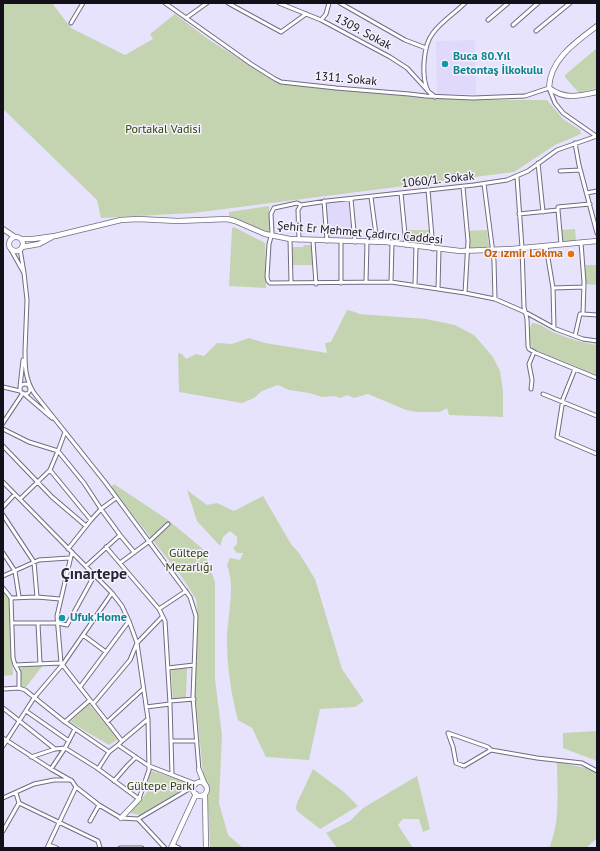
<!DOCTYPE html>
<meta charset="utf-8">
<style>
body{margin:0}
#map{position:relative;width:600px;height:851px;overflow:hidden;background:#e8e3fd;font-family:"PT Sans",sans-serif}
canvas{display:block}
.frame{position:absolute;inset:0;border:4px solid #131019;pointer-events:none}
</style>
<div id="map">
<canvas width="600" height="851"></canvas>
<div class="frame"></div>
</div>
<script>
const context = document.querySelector('canvas').getContext('2d');
context.lineJoin = 'round';
function fillPath(path, color) {
  context.fillStyle = color;
  context.fill(path, 'evenodd');
}
function stroke(path, color, width, dash) {
  context.strokeStyle = color;
  context.lineWidth = width;
  context.lineCap = dash ? 'butt' : 'round';
  context.setLineDash(dash || []);
  context.stroke(path);
}
function drawText(font, color, halo, rows, align = 'center') {
  context.font = font + ' "PT Sans",sans-serif';
  context.lineWidth = 3;
  context.setLineDash([]);
  context.textBaseline = 'middle';
  context.strokeStyle = halo;
  context.fillStyle = color;
  for (const [text, x, y, turn = 0] of rows) {
    context.save();
    context.translate(x, y);
    context.rotate((+turn || 0) * Math.PI / 180);
    context.textAlign = isNaN(turn) ? turn : align;
    if (halo) context.strokeText(text, 0, 0);
    context.fillText(text, 0, 0);
    context.restore();
  }
}
const built = new Path2D(`
 M475 40 476 94H437L436 41Z
 M350 200 353 239H329L326 203Z`);
const green = new Path2D(`
 M3 3H52L71 28 125 55 153 39 150 34 175 14 208 39 275 82 478 100H547L563 119 580 130 581 134 555 145 514 172 193 213 101 218 97 200 3 109Z
 M597 48V88L579 93 565 77V75Z
 M269 206 270 233 229 216V212Z
 M234 227 265 243 266 288 229 286 232 228Z
 M575 229 576 241 561 243 560 230Z
 M407 230H429L430 243 408 239Z
 M487 230 489 247 470 248 468 231Z
 M304 245H312L313 265H293L292 249 293 247H303Z
 M585 265H597V285L586 284Z
 M347 310 355 312 359 314 426 319 455 325 474 335 493 357 500 371 503 391V417L449 415 447 408 440 412H417L406 410 368 394 354 398 347 395 340 398 334 396 322 397 309 393 289 390 278 385 262 391 254 398 242 403 179 392 178 353 182 354 186 359 196 354 204 356 217 343 232 344 249 338 265 343 327 353 325 343 331 342Z
 M532 323C540 323 548 330 555 333 568 338 583 343 597 345V375L533 349C528 341 528 331 532 323Z
 M114 484 168 520 203 549 215 582V679L222 735 219 803 228 835 243 848H210L207 785 203 773 195 692 198 618 196 599 181 576 111 487Z
 M187 490 207 505 217 503 234 511 263 496 291 544 299 553 315 579 342 669 364 701 355 707 320 709 309 760 266 757 252 728 238 720C231 694 227 667 227 641 227 616 236 588 227 565L230 558 240 560 243 553H237L233 548 237 544V537L230 531 223 537 220 546 197 521Z
 M3 591 9 599 13 675 3 676Z
 M44 664 26 687H22L20 668Z
 M187 668 186 698 173 700 171 669Z
 M89 704 118 739 109 745 70 722Z
 M597 731V761L563 748V733Z
 M557 762 591 769 597 774V838L586 848H549C561 821 557 790 557 762Z
 M313 769 344 792 358 806 320 829 297 811 296 808 297 803Z
 M149 770 192 784 140 815 130 813 148 791Z
 M417 776 430 829 423 832 419 819H403L398 825 413 848H337L326 833 350 821 363 808Z`);
const street = new Path2D(`
 M165 3 251 64 275 79 281 82 336 88 409 94 426 96 473 98 525 96 549 88 555 103 563 113 596 136
 M228 3 281 32 306 14
 M279 3 321 20 390 57 407 68 429 92
 M340 3 405 40 426 48
 M186 18 207 3
 M321 20 326 14 329 3
 M488 20 508 3
 M71 23 83 3
 M513 25 538 3
 M536 31 570 3
 M435 97C433 95 430 93 428 91 421 77 423 45 433 33 441 22 455 13 465 3
 M597 136 557 150 528 171 507 180 474 185 327 201 301 205 297 203 274 208 271 214 272 233 269 244 267 277 268 281 270 283 391 282 465 293 495 299 525 312 556 329 583 339 597 341
 M575 143 579 165 597 233
 M538 163 543 212
 M560 171 580 170
 M517 177 522 248 524 307 527 319 528 346 529 349 536 353 597 378
 M484 184 494 261 495 299
 M463 187 468 241 465 293
 M428 190 433 249
 M401 193 406 245
 M587 193 597 191
 M371 197 377 242
 M351 199 355 242
 M324 201 327 241
 M558 210 561 244
 M519 214 558 210V207L590 204
 M290 239 291 283
 M299 240 298 210 301 205
 M313 241 316 284
 M581 243 584 282 583 314
 M546 246 553 288 554 328
 M10 248 24 273 20 249
 M24 273 27 300 25 351
 M366 282 367 242
 M391 282 392 243
 M341 283V242
 M415 286 416 246
 M553 288 584 287
 M438 289 439 249
 M583 314 597 315
 M575 336 580 314H583
 M25 350C25 366 25 379 34 393L105 482 190 597 196 616 193 697 199 770
 M575 369 563 399 557 437 597 454
 M20 389a5 5 0 1 1 10 0a5 5 0 1 1-10 0Z
 M3 387 20 391
 M20 387 23 360
 M531 389 532 380 529 364 534 352
 M543 394 597 416
 M3 423 23 393 52 418
 M3 429 29 442 58 451 50 470 91 520
 M65 432 58 451 84 483 101 509 116 498
 M3 446 52 497 86 526
 M3 482 112 593 122 606 129 621 137 643 148 719 149 770 139 799 97 768 65 748 55 749 31 757
 M20 499 50 470
 M3 507 15 494
 M3 515 34 562 37 597
 M120 535 134 552
 M106 547 159 609 165 621 170 704 172 774
 M68 549 91 520 101 509 120 535 86 566
 M72 552 57 616 61 663 122 741 118 745
 M3 553 15 571 19 597
 M120 563 151 540 168 524
 M3 576 39 560 69 558
 M3 588 11 598 13 658 15 665 19 672V688
 M11 598 37 597 60 599
 M159 609 186 591
 M13 623H58L67 625 94 576
 M38 624 40 663
 M83 635 106 652
 M15 665 61 663
 M168 668 194 665
 M80 687 129 621
 M3 689 19 688 25 690 65 722 109 752
 M170 701 194 699
 M93 704 130 660 137 643 162 617
 M146 707 170 704
 M3 708 55 749
 M26 711 69 741
 M65 722 90 700
 M107 722 143 689
 M448 733 488 747 491 750 537 758 582 763 597 771
 M448 733 453 747 456 763 464 766 491 750
 M3 738 51 769 72 781 76 787 99 805 121 818 138 819 194 786
 M122 741 148 719
 M171 741H197
 M3 746 34 698 63 664 112 593
 M51 769 65 748 75 729
 M98 769 109 752 118 745 149 766 196 784
 M114 781 127 766 136 757
 M3 798 34 784 54 780H71
 M19 803 98 841 100 848
 M138 819 165 848
 M90 821 99 805
 M3 831 19 803 16 793
 M49 845 57 848
 M173 845 179 848
 M47 848 76 787
 M120 848H142`);
const secondary = new Path2D(`
 M597 26C576 42 550 59 549 88 565 100 579 96 597 92
 M3 229 15 237
 M9 244a7 7 0 1 1 14 0a7 7 0 1 1-14 0Z
 M21 239H33L55 236 121 220 138 219 178 221 227 219 235 221 265 234 290 239 386 242 460 251 512 249 597 241
 M22 247 39 244 52 237
 M199 770 205 785
 M193 789a7 7 0 1 1 14 0a7 7 0 1 1-14 0Z
 M205 795 206 848
 M121 818 139 799
 M171 848 196 794`);
const markers = [
 [445,64,4,"#0f9aa8"],
 [571,254,4,"#e8710a"],
 [62,618,4,"#0f9aa8"]
];
const streetNames = [
 ["1309. Sokak",363,32,28],
 ["1311. Sokak",346,79,5],
 ["1060/1. Sokak",438,180,-6],
 ["Şehit Er Mehmet Çadırcı Caddesi",360,233,5]
];
const cultureNames = [
 ["Buca 80.Yıl",453,57],
 ["Betontaş İlkokulu",453,71],
 ["Ufuk Home",70,618]
];
const parkNames = [
 ["Portakal Vadisi",163,130],
 ["Gültepe",189,554],
 ["Mezarlığı",189,568],
 ["Gültepe Parkı",161,787]
];
const foodNames = [
 ["Oz ızmir Lokma",563,254]
];
const districtNames = [
 ["Çınartepe",94,574]
];
fillPath(built, '#e1d9fb');
fillPath(green, '#c4d4b0');
stroke(street, '#716c83', 5);
stroke(secondary, '#716c83', 6);
stroke(street, '#fff', 3);
stroke(secondary, '#fff', 4.5);
for (const [x, y, r, color] of markers) {
  const dot = new Path2D();
  dot.arc(x, y, r, 0, 2 * Math.PI);
  context.fillStyle = color;
  context.fill(dot);
  stroke(dot, '#f5f2fd', 1.5);
}
drawText('12px', '#131019', '#f5f2fd', streetNames);
drawText('bold 12px', '#0d838f', '#f5f2fd', cultureNames, 'left');
drawText('12px', '#2c4100', '#f5f2fd', parkNames);
drawText('bold 12px', '#c56008', '#f5f2fd', foodNames, 'right');
drawText('bold 16px', '#2a2539', '#f5f2fd', districtNames);
</script>
